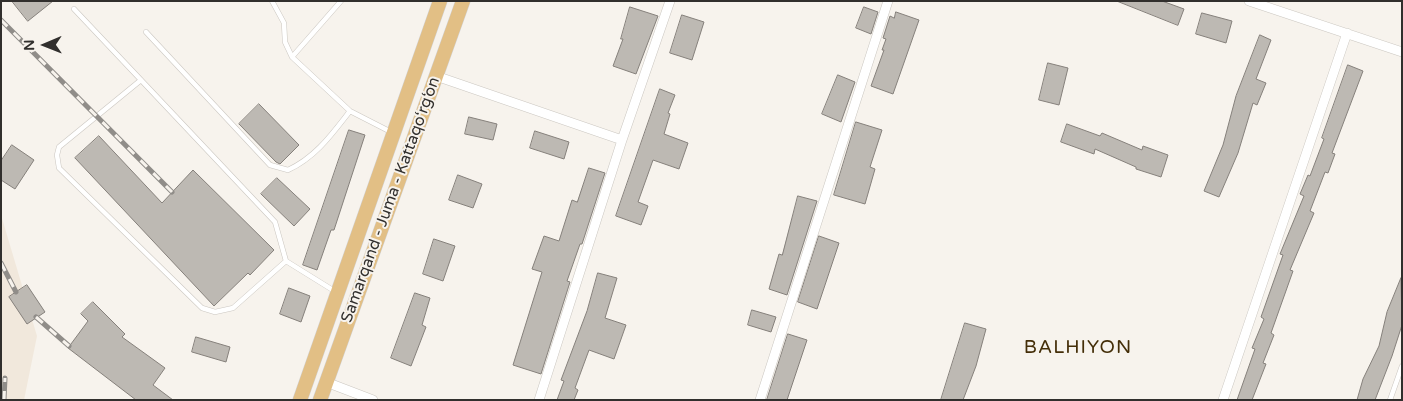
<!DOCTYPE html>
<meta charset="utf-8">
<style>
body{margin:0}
#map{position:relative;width:1403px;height:401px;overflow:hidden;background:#f7f3ed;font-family:"Varela Round",sans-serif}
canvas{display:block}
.frame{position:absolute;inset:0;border:2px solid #312f2d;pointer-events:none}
.north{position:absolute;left:20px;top:20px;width:50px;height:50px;-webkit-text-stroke:4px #f7f3ed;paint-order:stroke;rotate:269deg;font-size:14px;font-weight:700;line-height:20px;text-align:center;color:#312f2d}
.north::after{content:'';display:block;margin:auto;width:18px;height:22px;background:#312f2d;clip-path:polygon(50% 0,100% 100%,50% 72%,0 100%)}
</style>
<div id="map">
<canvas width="1403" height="401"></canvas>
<div class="frame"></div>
<div class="north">N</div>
</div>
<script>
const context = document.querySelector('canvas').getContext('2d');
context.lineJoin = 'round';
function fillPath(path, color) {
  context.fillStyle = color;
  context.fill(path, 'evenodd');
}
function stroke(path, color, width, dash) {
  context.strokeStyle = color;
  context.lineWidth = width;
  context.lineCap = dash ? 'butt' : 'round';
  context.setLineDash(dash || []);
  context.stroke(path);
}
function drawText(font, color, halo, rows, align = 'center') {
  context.font = font + ' "Varela Round",sans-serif';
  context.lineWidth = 4;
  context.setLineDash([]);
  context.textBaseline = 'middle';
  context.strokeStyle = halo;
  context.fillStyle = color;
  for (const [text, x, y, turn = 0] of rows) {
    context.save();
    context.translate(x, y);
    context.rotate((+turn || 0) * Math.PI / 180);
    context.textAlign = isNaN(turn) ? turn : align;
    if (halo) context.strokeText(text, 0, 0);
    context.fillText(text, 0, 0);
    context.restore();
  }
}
const built = new Path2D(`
 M1 215 37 336 24 400H1Z`);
const building = new Path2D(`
 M12 1H53L28 21Z
 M1117 1H1162L1184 9 1178 25Z
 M630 7 658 16 636 74 613 66 623 39H621Z
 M864 7 878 12 871 34 856 28Z
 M896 12 919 20 893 94 871 86 884 50H882L886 39 883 38 890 16 894 18Z
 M1202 13 1232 21 1226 43 1196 34Z
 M682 15 704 22 692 60 670 53Z
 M1260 35 1271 40 1256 79 1266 83 1257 105 1253 103 1238 153 1219 197 1204 191 1223 145 1236 96Z
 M1048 63 1068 68 1059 105 1039 100Z
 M1348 65 1363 71 1332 153 1335 154 1328 173 1325 172 1310 211 1314 213 1290 270 1293 271 1271 333 1274 335 1263 363 1266 364 1252 400H1237L1255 349 1252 348 1264 319 1261 317 1283 255 1280 254 1304 196 1300 194 1308 175 1310 176 1324 139 1322 138Z
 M838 75 855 82 841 122 822 114Z
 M660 89 675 95 668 113 670 114 664 134 688 143 679 169 653 160 638 202 648 206 641 225 616 216Z
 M259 104 299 145 280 164 276 162 239 124Z
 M469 117 497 124 493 140 465 134Z
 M856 122 882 130 870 167 875 169 865 204 834 195Z
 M1067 124 1100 136 1102 133 1142 150 1143 146 1168 155 1161 177 1136 169V167L1095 149 1094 154 1061 142Z
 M349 130 365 135 334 230H331L317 270 303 265Z
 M535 131 569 142 564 159 530 148Z
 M99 136 162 203 193 170 274 250 250 275 248 273 214 306 75 158Z
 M12 145 34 160 15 189 1 180V161Z
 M589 168 605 173 582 244H580L567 281 570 282 541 374 513 365 542 272 532 269 544 236 559 241 572 200 577 202Z
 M458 175 482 184 473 208 449 200Z
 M277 178 310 209 294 226 261 194Z
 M798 196 817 201 787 295 769 289 779 254 782 255Z
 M819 236 839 243 817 309 798 302Z
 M434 239 455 246 443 281 423 274Z
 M598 273 617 278 605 318 626 325 614 359 589 350 575 388 578 390 574 400H557L564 381 561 380 587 311Z
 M1401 278 1402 325 1392 356 1375 400H1357L1363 379 1379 346 1387 312Z
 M27 285 45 312 27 324 9 297Z
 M289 288 310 296 301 322 280 314Z
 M415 293 430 298 422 325 426 327 411 366 391 358Z
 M93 302 125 334 122 337 165 368 153 385 173 400H136L68 348 88 321 81 314Z
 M752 310 776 317 771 332 748 325Z
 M965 323 986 329 976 366 963 400H941Z
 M788 334 807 340 787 400H767Z
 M196 337 230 347 226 362 192 352Z`);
const service = new Path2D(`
 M272 1 284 23 285 42 292 57 350 111 393 133
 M74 9 275 222 286 261 336 292
 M146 32 270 165 288 170C316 157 332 134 350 111
 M292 57 341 1
 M141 80 59 147 57 155 59 168 202 308 215 312 233 308 286 261
 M1390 400 1402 366`);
const minor = new Path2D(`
 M1249 1 1402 52
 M436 76 622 140
 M326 382 373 400
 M539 400 622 140 670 1
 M760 400 888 1
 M1223 400 1347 33`);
const primary = new Path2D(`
 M300 400 440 1
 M320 400 463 1`);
const rail = new Path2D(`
 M1 20 172 192
 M1 263 16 292
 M36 317 69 346
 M4 400 5 378`);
const streetNames = [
 ["Samarqand - Juma - Kattaqo‘rg‘on",391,200,-70]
];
const quarterNames = [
 ["BALHIYON",1078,348]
];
fillPath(built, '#f1e8dc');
fillPath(building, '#bdb9b3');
stroke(building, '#85807b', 1);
stroke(service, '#cbc7c1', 5.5);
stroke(minor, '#cbc7c1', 10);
stroke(primary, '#d2d1d1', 15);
stroke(service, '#fff', 4.5);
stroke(minor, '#fff', 9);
stroke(primary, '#e2bf85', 14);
stroke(rail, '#908d89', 5);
stroke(rail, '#f7f3ed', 3, [9]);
drawText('16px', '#312f2d', '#f7f3ed', streetNames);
context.letterSpacing = '1px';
drawText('19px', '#442e08', '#f7f3ed', quarterNames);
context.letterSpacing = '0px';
</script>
